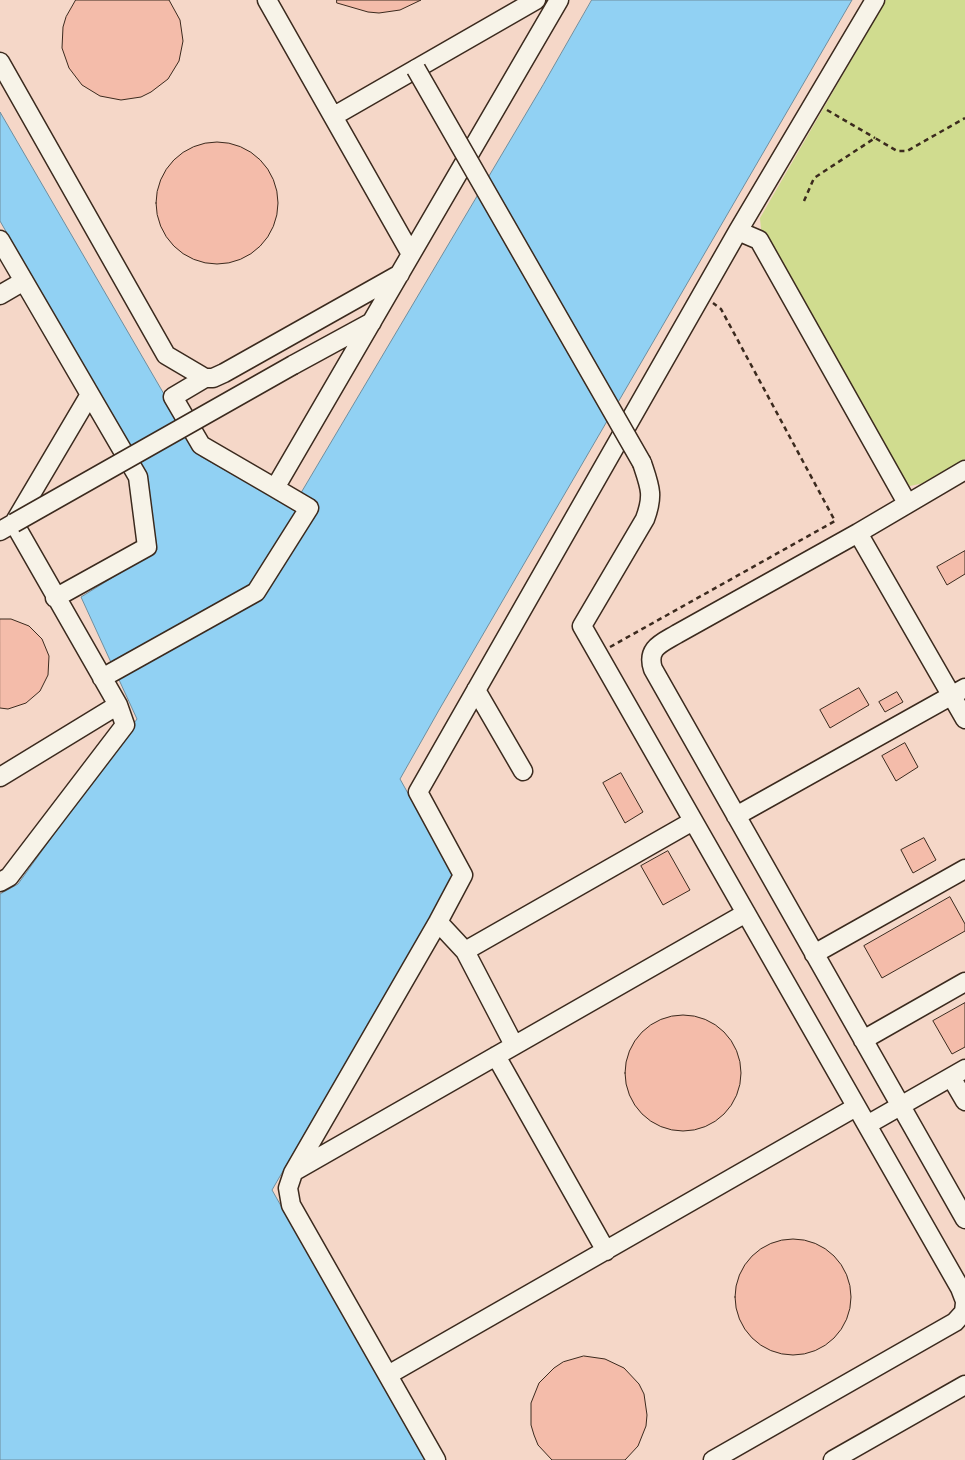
<!DOCTYPE html>
<style>
body{margin:0}
canvas{display:block;background:#f6e2d5}
</style>
<canvas width="965" height="1460"></canvas>
<script>
const context = document.querySelector('canvas').getContext('2d');
context.lineJoin = 'round';
function fillPath(path, color) {
  context.fillStyle = color;
  context.fill(path, 'evenodd');
}
function stroke(path, color, width, dash) {
  context.strokeStyle = color;
  context.lineWidth = width;
  context.lineCap = dash ? 'butt' : 'round';
  context.setLineDash(dash || []);
  context.stroke(path);
}
const built = new Path2D(`
 M0 0H592L543 85 292 508 200 456 0 112Z
 M852 0H965V1460H425L272 1191 453 877 400 779 439 710Z
 M0 221 147 477 157 550 81 597 137 719 93 775 17 884 0 894Z`);
const green = new Path2D(`
 M886 0H965V459L924 483 910 486 904 482 761 229 760 218Z`);
const water = new Path2D(`
 M592 0H852L439 710 400 779 454 876 272 1190 425 1460H0V894L18 884 137 719 81 597 157 550 147 477 0 221V112L200 456 292 508 543 85Z`);
const building = new Path2D(`
 M76 0H169L180 20 183 41 179 61 168 79 151 92 141 97 121 100 100 96 82 85 69 68 62 48 63 27 66 17Z
 M337 0H421L400 10 379 13 368 12 337 3Z
 M156 203a61 61 0 1 1 122 0a61 61 0 1 1-122 0Z
 M965 551V574L947 585 937 567Z
 M0 619H11L29 626 42 639 49 656 48 675 40 691 26 703 8 709 0 708Z
 M859 688 869 705 830 728 820 710Z
 M897 692 903 702 885 712 879 702Z
 M905 743 918 767 896 781 882 756Z
 M621 773 643 812 625 823 603 783Z
 M924 838 936 860 913 873 901 850Z
 M668 851 690 890 663 905 641 866Z
 M950 897 965 924V931L882 978 864 946Z
 M965 1003V1047L952 1054 933 1021Z
 M625 1073a58 58 0 1 1 116 0a58 58 0 1 1-116 0Z
 M735 1297a58 58 0 1 1 116 0a58 58 0 1 1-116 0Z
 M584 1356 605 1359 624 1368 639 1384 644 1394 647 1415 646 1426 638 1446 625 1460H552L538 1445 534 1435 531 1425V1403L539 1383 554 1368 563 1362Z`);
const path = new Path2D(`
 M827 110 875 138
 M804 201 814 178 875 138 897 151H907L965 118
 M610 647 835 521 721 309 713 303`);
const minor = new Path2D(`
 M267 0 411 254
 M0 62 166 355 205 378H213L224 373 400 274
 M334 116 536 0
 M738 231 759 240 907 503
 M0 240 138 477 147 547 55 598
 M0 295 24 281
 M293 365 372 322
 M205 378 173 397 201 445 275 488 559 0
 M642 463C650 487 654 495 645 519L582 626 960 1288 965 1301
 M965 470 858 533 677 634C662 643 646 648 653 669L965 1219
 M0 531 14 523 89 396
 M858 533 965 719
 M102 678 256 592 309 508 275 488
 M476 690 523 771
 M0 777 118 705
 M736 816 965 688
 M0 882 9 877 125 725 118 705 14 523
 M438 922 465 951 514 1045
 M465 951 693 821
 M814 954 965 869
 M863 1040 965 982
 M496 1056 606 1251
 M951 1077 965 1101
 M867 1125 965 1069
 M295 1171 746 913
 M388 1375 856 1107
 M436 1460 291 1205 288 1188 293 1173 438 922 463 875 418 792 738 231 875 0
 M713 1460 955 1322 964 1312 965 1303
 M833 1460 965 1385`);
const minorBridge = new Path2D(`
 M416 69 642 463
 M14 523 293 365`);
fillPath(built, '#f5d7c8');
fillPath(green, '#d0dc8f');
fillPath(water, '#91d1f3');
stroke(water, '#6f8e9e', 1);
fillPath(building, '#f4bcaa');
stroke(building, '#3b2a1e', 1);
stroke(minor, '#3b2a1e', 21);
stroke(path, '#3b2a1e', 2.5, [5, 4]);
stroke(minor, '#f7f3e8', 18);
stroke(minorBridge, '#3b2a1e', 21, []);
stroke(minorBridge, '#f7f3e8', 18);
</script>
